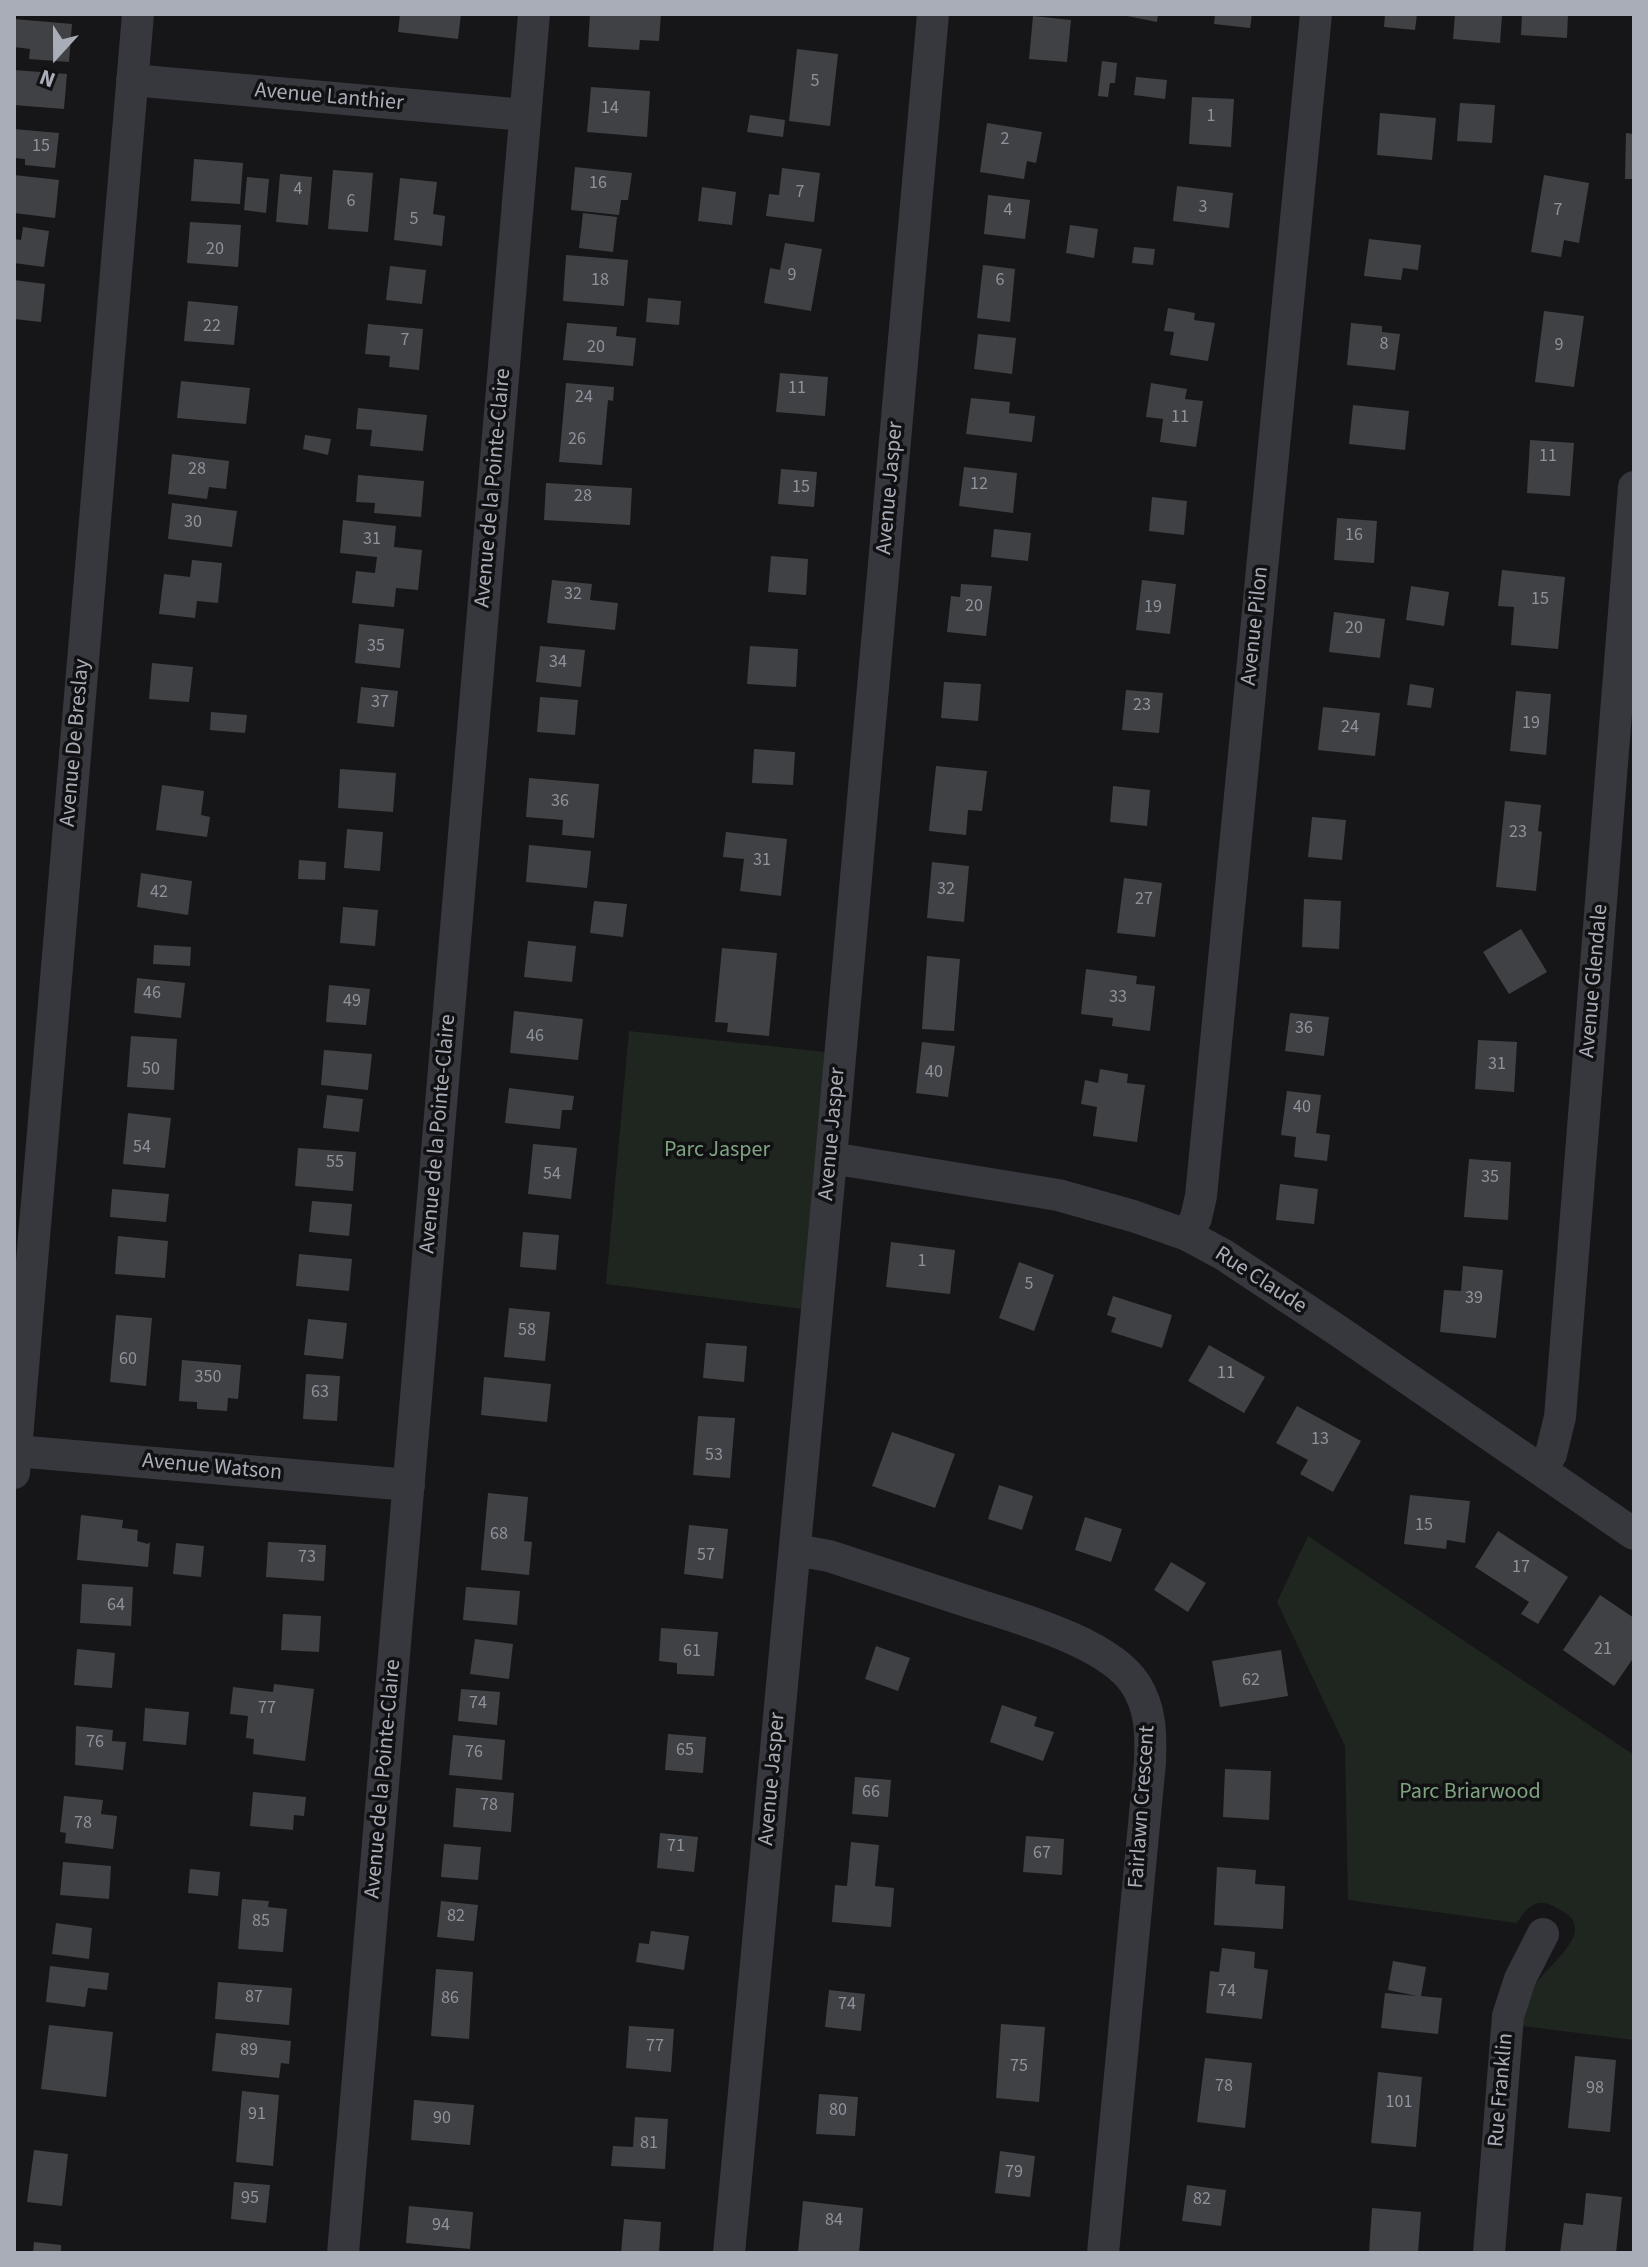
<!DOCTYPE html>
<style>
body{margin:0}
#map{position:relative;width:1648px;height:2267px;overflow:hidden;background:#161618;font-family:"Source Sans 3",sans-serif}
canvas{display:block}
.frame{position:absolute;inset:0;border:16px solid #a8adb8;pointer-events:none}
.north{position:absolute;left:16px;top:16px;width:80px;height:80px;-webkit-text-stroke:6px #111113;paint-order:stroke;rotate:201deg;font-size:22px;font-weight:700;line-height:32px;text-align:center;color:#a8adb8}
.north::after{content:'';display:block;margin:auto;width:28px;height:36px;background:#a8adb8;clip-path:polygon(50% 0,100% 100%,50% 72%,0 100%)}
</style>
<div id="map">
<canvas width="1648" height="2267"></canvas>
<div class="frame"></div>
<div class="north">N</div>
</div>
<script>
const context = document.querySelector('canvas').getContext('2d');
context.lineJoin = 'round';
function fillPath(path, color) {
  context.fillStyle = color;
  context.fill(path, 'evenodd');
}
function stroke(path, color, width, dash) {
  context.strokeStyle = color;
  context.lineWidth = width;
  context.lineCap = dash ? 'butt' : 'round';
  context.setLineDash(dash || []);
  context.stroke(path);
}
function drawText(font, color, halo, rows, align = 'center') {
  context.font = font + ' "Source Sans 3",sans-serif';
  context.lineWidth = 7;
  context.setLineDash([]);
  context.textBaseline = 'middle';
  context.strokeStyle = halo;
  context.fillStyle = color;
  for (const [text, x, y, turn = 0] of rows) {
    context.save();
    context.translate(x, y);
    context.rotate((+turn || 0) * Math.PI / 180);
    context.textAlign = isNaN(turn) ? turn : align;
    if (halo) context.strokeText(text, 0, 0);
    context.fillText(text, 0, 0);
    context.restore();
  }
}
const green = new Path2D(`
 M629 1031 826 1052 802 1309 606 1284Z
 M1308 1536 1634 1755V2040L1522 2026C1525 2014 1527 2001 1532 1990 1541 1969 1601 1932 1562 1911 1555 1907 1547 1902 1539 1903 1528 1905 1523 1914 1517 1923L1348 1900 1345 1746 1277 1602Z`);
const building = new Path2D(`
 M400 14H461L458 39 398 32Z
 M590 14H661L659 41 640 40 639 50 588 47Z
 M1117 14H1158L1157 22Z
 M1215 14H1252L1250 28 1214 24Z
 M1385 14H1417L1415 30 1384 27Z
 M1455 14 1502 16 1500 43 1453 39Z
 M1522 14H1568L1567 38 1521 35Z
 M1033 16 1071 20 1067 62 1029 59Z
 M14 19 72 24 69 62 29 59 30 49 14 47Z
 M797 49 838 54 830 126 789 121Z
 M1102 61 1117 63 1115 83H1110L1108 97 1098 96Z
 M14 70 67 74 64 109 14 105Z
 M1136 77 1167 80 1165 99 1134 95Z
 M591 87 650 91 647 137 587 132Z
 M1192 97 1234 99 1231 147 1189 144Z
 M1460 103 1495 105 1492 143 1457 141Z
 M1380 113 1436 118 1432 160 1377 155Z
 M750 115 785 120 783 137 747 132Z
 M987 123 1042 132 1036 163 1027 161 1024 179 980 172Z
 M14 129 59 133 55 168 25 165V159L14 158Z
 M1626 133 1634 134V179H1625Z
 M194 159 243 163 240 204 191 201Z
 M575 167 632 173 628 200H621L619 215 571 210Z
 M782 168 820 173 814 222 766 216 769 194 779 195Z
 M333 170 373 173 368 232 328 229Z
 M280 174 312 177 308 225 276 222Z
 M14 175 59 180 55 218 14 213Z
 M1544 175 1589 183 1579 243 1564 240 1561 257 1531 252Z
 M247 177 269 179 266 213 244 210Z
 M400 178 437 182 433 214 445 216 442 246 394 240Z
 M1177 186 1233 193 1229 228 1173 221Z
 M702 187 736 192 732 225 698 221Z
 M988 195 1030 200 1025 239 984 234Z
 M583 213 617 217 613 252 579 248Z
 M190 222 241 225 238 267 187 263Z
 M1070 225 1098 229 1094 258 1066 253Z
 M23 227 49 231 44 267 14 263V239L21 240Z
 M1369 239 1421 245 1418 270 1403 268 1401 280 1364 276Z
 M785 243 822 249 811 311 764 303 770 268 780 270Z
 M1134 247 1155 249 1153 265 1132 263Z
 M566 255 628 260 624 306 563 301Z
 M983 265 1015 269 1010 322 977 318Z
 M390 266 426 270 422 304 386 300Z
 M14 280 45 284 41 322 14 319Z
 M648 298 681 301 679 325 646 322Z
 M188 301 238 306 234 345 184 341Z
 M1168 308 1195 313 1194 320 1215 323 1208 361 1170 355 1174 332 1164 331Z
 M1544 311 1584 316 1574 387 1535 382Z
 M567 323 617 327 616 336 636 338 633 366 563 360Z
 M1351 323 1382 326V332L1400 334 1395 370 1347 365Z
 M368 324 423 329 419 370 389 367 390 356 365 354Z
 M978 334 1016 338 1012 374 974 369Z
 M780 373 828 377 825 416 776 412Z
 M181 381 250 388 246 424 177 418Z
 M566 383 614 387 613 401 608 400 602 465 559 462Z
 M1151 383 1187 389 1185 399 1203 401 1196 447 1160 442 1163 419 1146 417Z
 M971 398 1010 402 1009 413 1035 416 1032 442 966 434Z
 M1353 405 1409 411 1405 450 1349 444Z
 M358 408 427 415 423 451 370 446 372 430 356 429Z
 M305 435 331 439 328 455 303 449Z
 M1530 440 1574 443 1570 496 1527 493Z
 M172 454 229 461 226 489 209 487 207 499 168 494Z
 M964 467 1017 473 1013 513 959 506Z
 M781 469 817 472 814 507 778 504Z
 M358 475 424 481 421 517 374 513 375 503 356 502Z
 M546 483 632 488 630 525 544 520Z
 M1152 497 1187 501 1184 535 1149 531Z
 M172 503 237 511 232 547 168 539Z
 M1337 518 1377 521 1374 563 1334 560Z
 M343 520 396 526 394 547 422 550 418 590 396 588 394 607 352 603 356 571 375 573 377 557 340 553Z
 M994 529 1031 533 1028 561 991 557Z
 M771 556 808 559 806 595 768 592Z
 M192 560 222 563 218 603 197 601 195 618 159 614 164 574 190 577Z
 M1502 570 1565 577 1558 649 1511 645 1514 607 1498 606Z
 M552 580 592 584 590 600 618 603 615 630 547 623Z
 M1142 580 1176 584 1170 634 1136 630Z
 M961 584 992 586 986 636 947 632 951 596 960 597Z
 M1411 586 1449 592 1444 626 1406 620Z
 M1334 612 1385 619 1380 658 1329 652Z
 M359 624 404 629 400 668 355 663Z
 M540 646 585 650 581 687 536 682Z
 M750 646 798 649 796 687 747 684Z
 M152 663 193 667 189 702 149 699Z
 M944 682 981 684 978 721 941 718Z
 M1410 684 1434 688 1431 708 1407 705Z
 M361 687 398 691 394 727 357 723Z
 M1126 690 1163 693 1159 733 1122 730Z
 M1516 691 1551 694 1546 755 1510 751Z
 M540 697 578 700 575 735 537 732Z
 M1323 707 1380 713 1375 756 1318 750Z
 M211 712 247 715 245 733 210 730Z
 M754 749 795 752 793 785 752 783Z
 M936 766 987 771 982 811 968 810 966 835 929 831Z
 M340 769 396 773 393 812 338 808Z
 M529 778 599 784 594 838 562 835 563 820 526 817Z
 M162 785 204 791 201 815 210 817 207 837 156 830Z
 M1113 786 1150 790 1147 826 1110 822Z
 M1505 801 1541 805 1538 831 1542 832 1536 891 1496 887Z
 M1312 817 1346 820 1342 860 1308 857Z
 M347 829 383 832 380 871 344 868Z
 M726 832 787 839 781 896 740 891 744 859 723 857Z
 M529 845 591 851 587 888 526 882Z
 M299 860 326 862 325 880 298 879Z
 M932 862 969 866 964 922 927 918Z
 M141 873 192 881 188 915 137 907Z
 M1124 878 1162 883 1155 937 1117 933Z
 M1304 899 1341 901 1339 949 1302 947Z
 M594 901 627 904 623 937 590 933Z
 M343 907 378 910 375 946 340 943Z
 M1521 929 1547 972 1509 994 1483 952Z
 M528 941 576 946 572 982 524 977Z
 M154 945 191 947 190 966 153 964Z
 M722 948 777 953 769 1036 727 1032 728 1023 715 1022Z
 M927 956 960 959 954 1031 922 1029Z
 M1086 969 1137 976 1136 984 1155 986 1150 1031 1112 1026 1113 1018 1081 1014Z
 M137 978 185 983 181 1018 134 1013Z
 M329 985 370 989 366 1025 326 1022Z
 M514 1011 583 1019 578 1060 510 1053Z
 M1290 1013 1329 1017 1324 1056 1285 1051Z
 M131 1036 177 1039 174 1090 127 1087Z
 M1478 1040 1517 1042 1514 1092 1475 1089Z
 M922 1042 955 1046 948 1097 916 1093Z
 M324 1050 372 1054 368 1090 321 1085Z
 M1100 1069 1128 1074 1127 1083 1145 1085 1137 1142 1093 1136 1097 1107 1081 1104 1085 1080 1098 1083Z
 M509 1088 574 1096 572 1110H562L560 1129 505 1123Z
 M1287 1091 1321 1095 1316 1133 1330 1135 1327 1161 1294 1157 1296 1137 1281 1135Z
 M327 1095 363 1099 359 1132 323 1128Z
 M128 1113 171 1118 165 1168 123 1164Z
 M533 1144 577 1148 571 1199 528 1194Z
 M298 1148 356 1152 353 1191 295 1186Z
 M1469 1159 1511 1162 1508 1220 1464 1217Z
 M1280 1184 1318 1189 1314 1224 1276 1220Z
 M112 1189 169 1194 166 1222 110 1217Z
 M312 1201 352 1204 349 1236 309 1232Z
 M523 1232 559 1235 556 1270 520 1267Z
 M118 1236 168 1241 165 1278 115 1274Z
 M891 1242 955 1250 950 1294 886 1287Z
 M299 1254 352 1259 349 1291 296 1286Z
 M1019 1262 1054 1275 1034 1331 999 1318Z
 M1463 1266 1503 1270 1496 1338 1440 1332 1444 1290 1461 1291Z
 M1113 1296 1172 1315 1162 1348 1111 1332 1116 1318 1107 1315Z
 M509 1308 550 1312 545 1361 504 1357Z
 M116 1315 152 1318 146 1386 110 1382Z
 M308 1319 347 1323 343 1359 304 1355Z
 M706 1343 747 1346 744 1382 703 1378Z
 M1209 1345 1265 1377 1244 1413 1188 1381Z
 M182 1360 241 1365 238 1399 228 1398 227 1411 197 1409V1402L179 1401Z
 M306 1374 340 1376 337 1421 303 1419Z
 M484 1377 551 1384 547 1422 481 1415Z
 M1297 1406 1361 1441 1333 1492 1300 1474 1308 1460 1276 1443Z
 M698 1416 735 1418 730 1478 693 1475Z
 M892 1432 955 1454 935 1508 872 1486Z
 M999 1485 1033 1496 1022 1530 988 1519Z
 M488 1493 528 1497 524 1541 532 1542 529 1575 481 1570Z
 M1410 1495 1470 1501 1465 1543 1447 1540 1446 1549 1404 1544Z
 M81 1515 123 1520 122 1528 138 1530 137 1541 148 1544 150 1542 148 1567 77 1560Z
 M1085 1517 1122 1529 1111 1562 1075 1550Z
 M689 1525 728 1529 723 1579 684 1574Z
 M1498 1531 1568 1577 1538 1624 1521 1614 1529 1602 1475 1567Z
 M268 1542 326 1545 324 1581 266 1577Z
 M176 1543 204 1546 201 1577 173 1574Z
 M1171 1562 1206 1583 1188 1612 1154 1590Z
 M82 1584 133 1587 131 1626 80 1623Z
 M466 1587 520 1591 517 1625 463 1620Z
 M1600 1595 1634 1618V1657L1614 1686 1563 1650Z
 M283 1614 321 1616 319 1652 281 1650Z
 M661 1628 718 1632 714 1676 677 1674V1663L659 1661Z
 M475 1639 513 1644 509 1679 470 1674Z
 M876 1646 910 1658 898 1691 865 1679Z
 M77 1649 115 1653 112 1688 74 1685Z
 M1281 1650 1288 1696 1220 1707 1212 1661Z
 M274 1684 314 1689 305 1761 253 1754 254 1739 246 1738 248 1716 230 1714 233 1687 273 1692Z
 M461 1689 500 1692 497 1725 458 1721Z
 M1002 1705 1037 1717 1034 1726 1054 1732 1043 1761 990 1742Z
 M145 1708 189 1712 186 1745 143 1741Z
 M76 1726 113 1730 112 1741 126 1742 123 1770 75 1765Z
 M668 1734 706 1737 703 1773 665 1770Z
 M453 1735 505 1740 502 1780 449 1775Z
 M1225 1769 1271 1771 1269 1820 1223 1817Z
 M855 1777 891 1780 888 1817 852 1814Z
 M456 1788 514 1793 511 1832 453 1827Z
 M253 1792 306 1797 304 1816 294 1815 293 1830 250 1826Z
 M64 1796 103 1800 101 1814 117 1816 113 1849 65 1843 66 1833 60 1832Z
 M660 1833 698 1837 694 1872 657 1868Z
 M1026 1836 1064 1839 1062 1875 1023 1872Z
 M851 1842 879 1845 875 1886 894 1888 891 1927 832 1922 835 1885 847 1886Z
 M444 1844 481 1847 478 1880 441 1877Z
 M63 1862 111 1866 109 1899 60 1895Z
 M1217 1867 1256 1870 1255 1884 1285 1886 1283 1929 1214 1925Z
 M190 1869 220 1872 218 1896 188 1893Z
 M242 1899 269 1901 268 1907 287 1909 283 1952 238 1949Z
 M441 1901 478 1905 474 1941 437 1937Z
 M56 1923 92 1928 89 1959 52 1954Z
 M651 1931 689 1936 684 1970 636 1962 639 1943 649 1944Z
 M1222 1948 1255 1952 1254 1968 1268 1970 1262 2019 1206 2013 1210 1971 1219 1972Z
 M1393 1961 1426 1967 1421 1996 1442 1998 1438 2034 1381 2028 1385 1993 1417 1996 1388 1990Z
 M50 1966 109 1973 107 1990 88 1988 85 2007 46 2002Z
 M436 1969 473 1972 469 2039 431 2036Z
 M218 1982 292 1988 289 2025 215 2019Z
 M829 1990 865 1994 861 2031 825 2027Z
 M1001 2024 1045 2027 1039 2102 996 2098Z
 M49 2025 113 2032 106 2097 41 2089Z
 M629 2026 674 2029 671 2072 626 2068Z
 M216 2033 291 2041 289 2064 281 2063 279 2078 212 2071Z
 M1575 2056 1616 2060 1610 2132 1568 2128Z
 M1205 2058 1252 2063 1245 2128 1197 2122Z
 M1378 2072 1422 2077 1416 2147 1371 2143Z
 M242 2091 279 2095 273 2166 236 2162Z
 M819 2094 858 2097 855 2136 816 2134Z
 M414 2100 474 2105 470 2145 411 2140Z
 M635 2117 668 2119 665 2169 611 2166 613 2146 633 2147Z
 M34 2150 68 2154 62 2206 27 2202Z
 M1000 2151 1035 2156 1030 2197 995 2193Z
 M234 2182 270 2185 266 2223 231 2219Z
 M1187 2185 1226 2190 1221 2226 1182 2221Z
 M1586 2193 1622 2197 1616 2253H1560L1564 2223 1583 2225Z
 M803 2201 863 2208 859 2253H798Z
 M409 2206 473 2212 470 2249 406 2243Z
 M1372 2208 1421 2212 1418 2253H1369Z
 M624 2219 661 2222 659 2253H621Z
 M34 2242 61 2245V2253H33Z`);
const minor = new Path2D(`
 M132 80 525 115
 M831 1158 1058 1195 1133 1216 1187 1235 1224 1255 1340 1332 1634 1534
 M1187 1235 1196 1218 1201 1196 1316 14
 M16 1451 409 1485
 M1541 1470 1551 1454 1560 1417 1634 487
 M14 1473 138 14
 M795 1550 829 1556C872 1570 915 1584 957 1598 1007 1615 1108 1640 1136 1685 1151 1709 1151 1734 1150 1762L1103 2253
 M343 2253 534 14
 M729 2253 829 1181 933 14
 M1489 2253 1508 2016 1520 1979 1543 1934`);
const numberNames = [
 ["5",815,82],
 ["14",610,109],
 ["1",1211,117],
 ["2",1005,140],
 ["15",41,147],
 ["16",598,184],
 ["4",298,190],
 ["7",800,193],
 ["6",351,202],
 ["3",1203,208],
 ["4",1008,211],
 ["7",1558,211],
 ["5",414,220],
 ["20",215,250],
 ["9",792,276],
 ["18",600,281],
 ["6",1000,281],
 ["22",212,327],
 ["7",405,341],
 ["8",1384,345],
 ["9",1559,346],
 ["20",596,348],
 ["11",797,389],
 ["24",584,398],
 ["11",1180,418],
 ["26",577,440],
 ["11",1548,457],
 ["28",197,470],
 ["12",979,485],
 ["15",801,488],
 ["28",583,497],
 ["30",193,523],
 ["16",1354,536],
 ["31",372,540],
 ["32",573,595],
 ["15",1540,600],
 ["20",974,607],
 ["19",1153,608],
 ["20",1354,629],
 ["35",376,647],
 ["34",558,663],
 ["37",380,703],
 ["23",1142,706],
 ["19",1531,724],
 ["24",1350,728],
 ["36",560,802],
 ["23",1518,833],
 ["31",762,861],
 ["32",946,890],
 ["42",159,893],
 ["27",1144,900],
 ["46",152,994],
 ["33",1118,998],
 ["49",352,1002],
 ["36",1304,1029],
 ["46",535,1037],
 ["31",1497,1065],
 ["50",151,1070],
 ["40",934,1073],
 ["40",1302,1108],
 ["54",142,1148],
 ["55",335,1163],
 ["54",552,1175],
 ["35",1490,1178],
 ["1",922,1262],
 ["5",1029,1285],
 ["39",1474,1299],
 ["58",527,1331],
 ["60",128,1360],
 ["11",1226,1374],
 ["350",208,1378],
 ["63",320,1393],
 ["13",1320,1440],
 ["53",714,1456],
 ["15",1424,1526],
 ["68",499,1535],
 ["57",706,1556],
 ["73",307,1558],
 ["17",1521,1568],
 ["64",116,1606],
 ["21",1603,1650],
 ["61",692,1652],
 ["62",1251,1681],
 ["74",478,1704],
 ["77",267,1709],
 ["76",95,1743],
 ["65",685,1751],
 ["76",474,1753],
 ["66",871,1793],
 ["78",489,1806],
 ["78",83,1824],
 ["71",676,1847],
 ["67",1042,1854],
 ["82",456,1917],
 ["85",261,1922],
 ["74",1227,1992],
 ["87",254,1998],
 ["86",450,1999],
 ["74",847,2005],
 ["77",655,2047],
 ["89",249,2051],
 ["75",1019,2067],
 ["78",1224,2087],
 ["98",1595,2089],
 ["101",1399,2103],
 ["80",838,2111],
 ["91",257,2115],
 ["90",442,2119],
 ["81",649,2144],
 ["79",1014,2173],
 ["95",250,2199],
 ["82",1202,2200],
 ["84",834,2221],
 ["94",441,2226]
];
const streetNames = [
 ["Avenue Lanthier",329,98,5],
 ["Avenue de la Pointe-Claire",494,488,-85],
 ["Avenue Jasper",891,488,-85],
 ["Avenue Pilon",1256,626,-84],
 ["Avenue De Breslay",76,743,-85],
 ["Avenue Glendale",1595,981,-85],
 ["Avenue de la Pointe-Claire",439,1134,-85],
 ["Avenue Jasper",833,1134,-85],
 ["Rue Claude",1260,1281,33],
 ["Avenue Watson",212,1468,5],
 ["Avenue de la Pointe-Claire",384,1779,-85],
 ["Avenue Jasper",773,1779,-85],
 ["Fairlawn Crescent",1143,1807,-86],
 ["Rue Franklin",1502,2090,-85]
];
const parkNames = [
 ["Parc Jasper",717,1151],
 ["Parc Briarwood",1470,1793]
];
fillPath(green, '#1e261f');
fillPath(building, '#404145');
stroke(minor, '#37383d', 32);
drawText('18px', '#8e929b', null, numberNames);
drawText('22px', '#a8adb8', '#111113', streetNames);
drawText('22px', '#7fa381', '#111113', parkNames);
</script>
